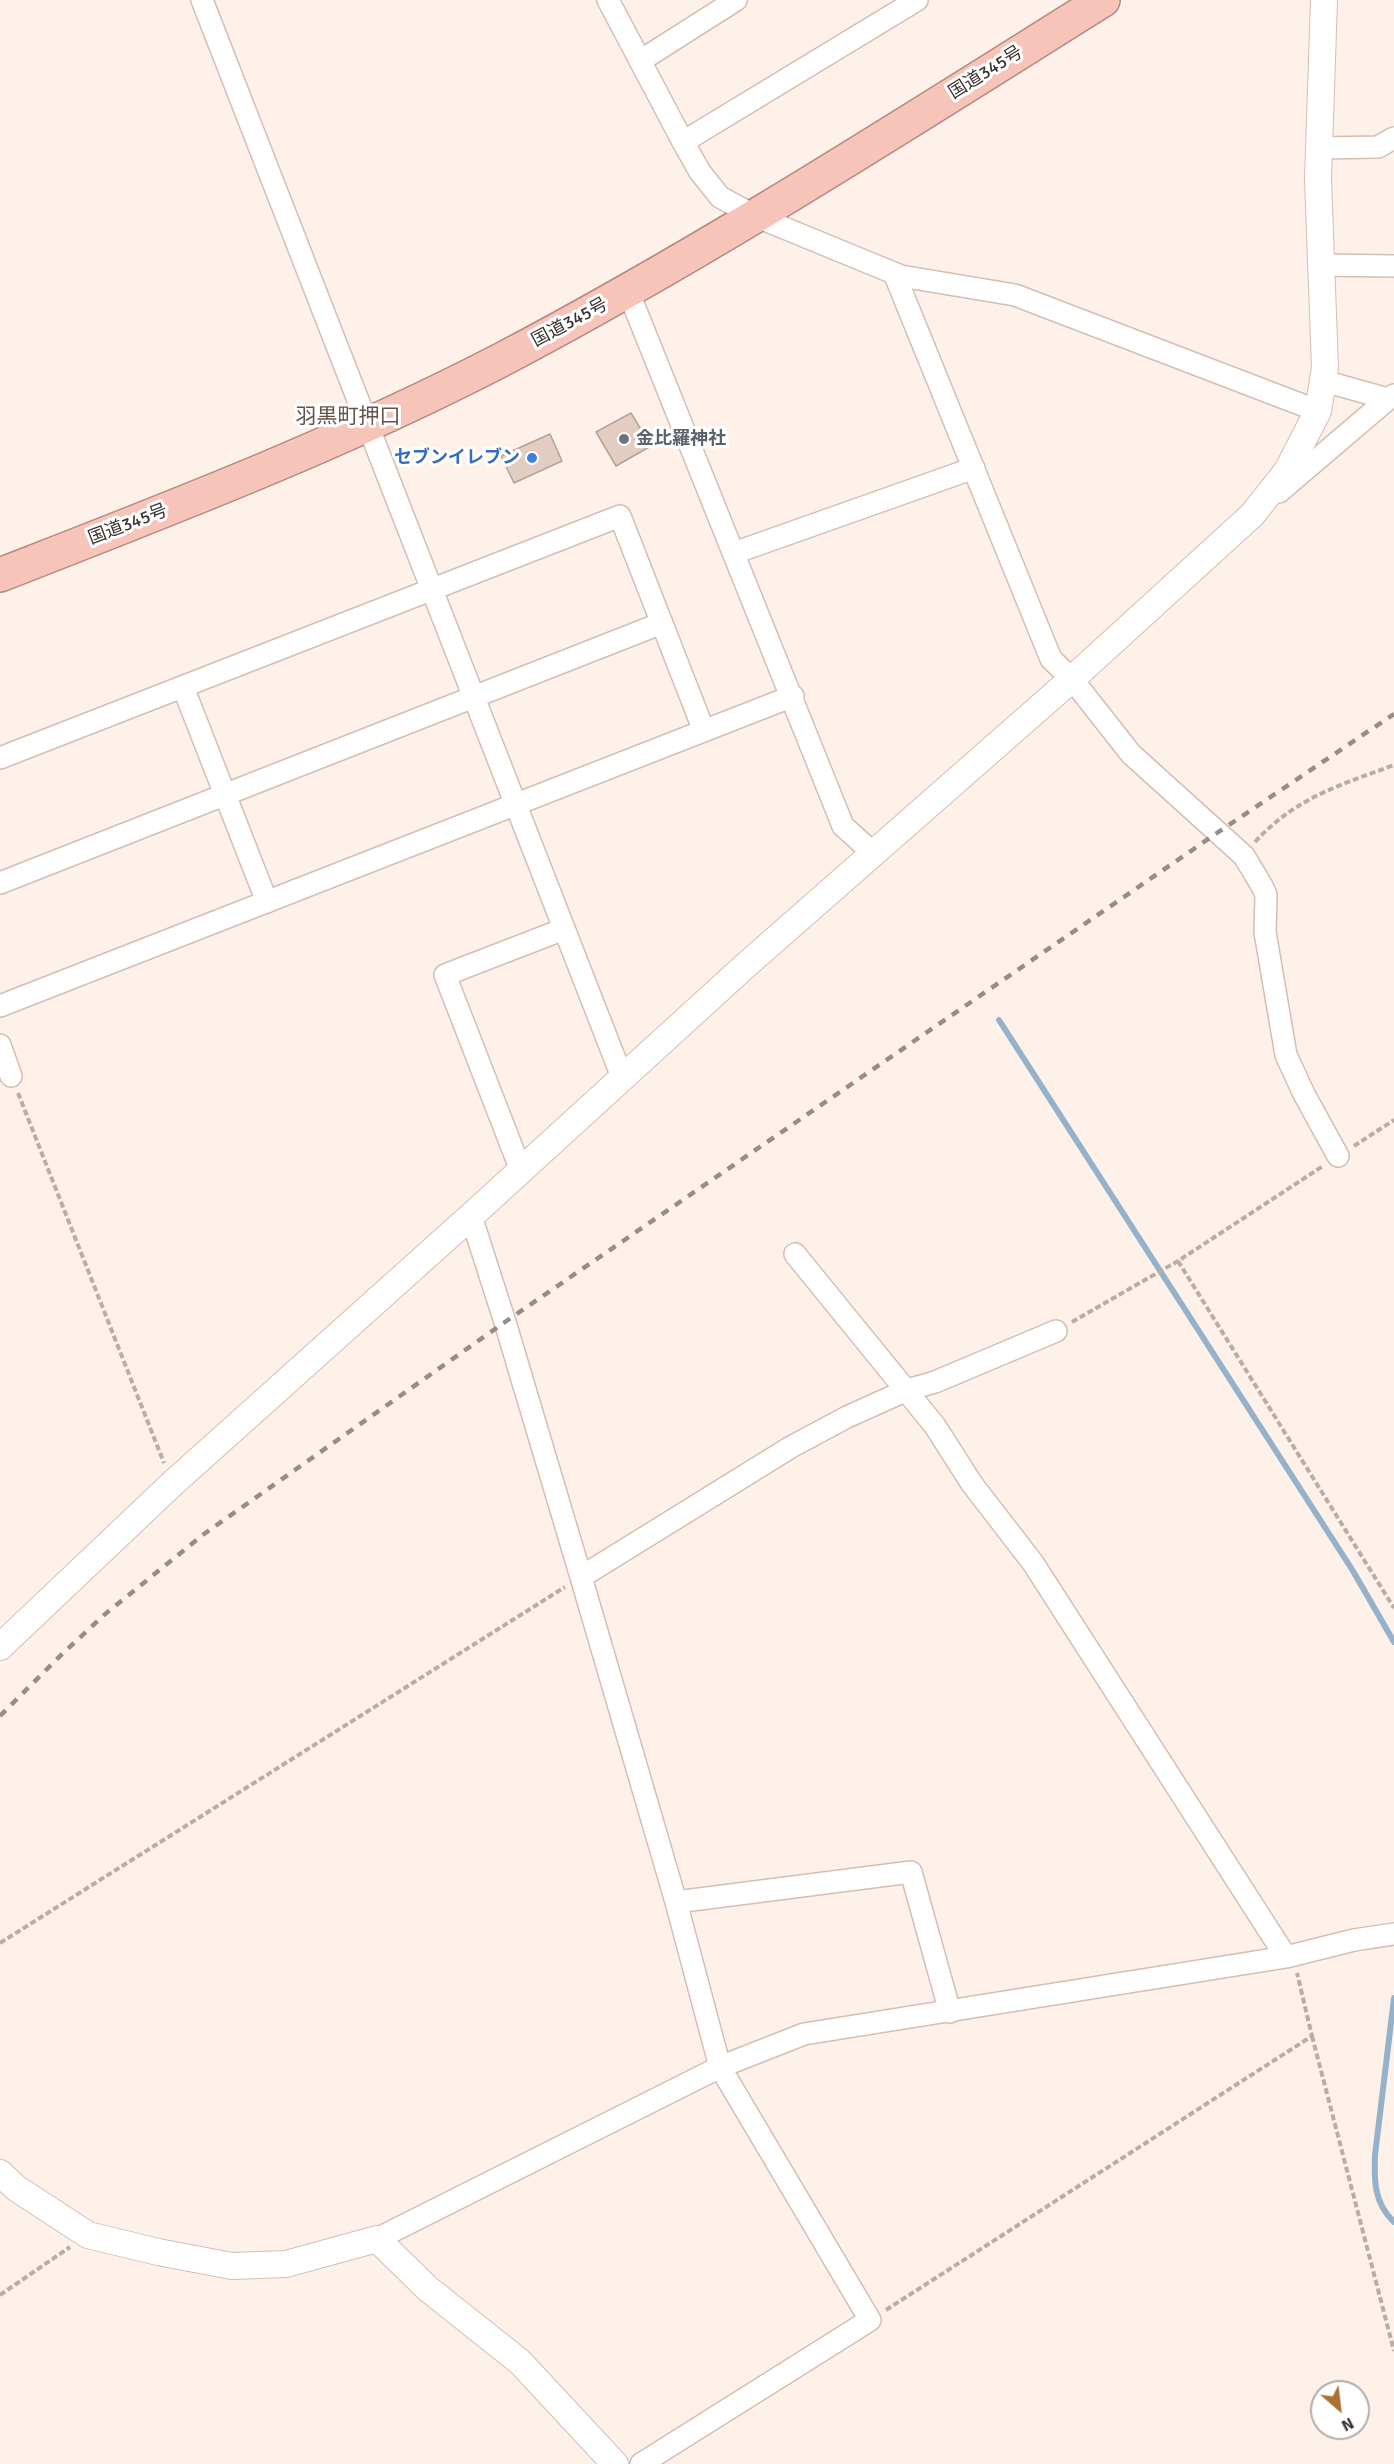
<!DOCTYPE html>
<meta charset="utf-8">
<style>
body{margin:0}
#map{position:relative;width:1394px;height:2464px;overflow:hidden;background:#fef1ea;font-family:Signika,sans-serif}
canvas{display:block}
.north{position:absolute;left:1310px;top:2380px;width:60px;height:60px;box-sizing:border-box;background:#fff;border:2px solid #b1adac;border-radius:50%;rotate:152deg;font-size:16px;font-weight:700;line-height:24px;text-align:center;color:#3b332f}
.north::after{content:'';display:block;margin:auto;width:21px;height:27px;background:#ac7132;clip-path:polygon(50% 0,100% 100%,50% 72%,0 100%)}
</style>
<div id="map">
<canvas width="1394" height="2464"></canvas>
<div class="north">N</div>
</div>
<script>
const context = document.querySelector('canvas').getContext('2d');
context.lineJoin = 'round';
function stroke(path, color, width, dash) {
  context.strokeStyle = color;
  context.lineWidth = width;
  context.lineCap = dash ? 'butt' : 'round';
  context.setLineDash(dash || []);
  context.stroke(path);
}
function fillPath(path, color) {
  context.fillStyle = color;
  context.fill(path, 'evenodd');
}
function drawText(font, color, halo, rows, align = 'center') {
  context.font = font + ' Signika,"Noto Sans JP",sans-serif';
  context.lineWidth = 6;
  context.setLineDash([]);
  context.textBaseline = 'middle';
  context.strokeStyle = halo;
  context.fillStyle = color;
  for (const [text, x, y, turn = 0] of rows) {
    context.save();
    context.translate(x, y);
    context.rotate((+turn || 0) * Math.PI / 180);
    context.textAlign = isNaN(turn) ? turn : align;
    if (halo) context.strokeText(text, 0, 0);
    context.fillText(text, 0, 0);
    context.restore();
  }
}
const stream = new Path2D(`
 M999 1020 1353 1571 1394 1642
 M1394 1998 1375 2155C1374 2181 1374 2203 1394 2222`);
const building = new Path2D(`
 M631 413 651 446 616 466 596 432Z
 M550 434 562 461 514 483 501 456Z`);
const path = new Path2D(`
 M1255 842C1295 798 1340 785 1394 765
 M18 1093 164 1463
 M1354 1146 1394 1120
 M1178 1261 1394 1608
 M1072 1322 1178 1261 1323 1166
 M0 1943 565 1587
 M1312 2036 1394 2351
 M0 2295 70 2247
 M886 2310 1312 2036 1297 1973`);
const minor = new Path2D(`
 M202 0 622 1077
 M608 0 683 142 700 172 720 197 755 216 901 276 1015 295 1318 411
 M640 61 736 0
 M683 142 917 0
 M1319 148 1378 147 1394 138
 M1322 265 1394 266
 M894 273 1051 659 1072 679 1131 754 1244 856 1262 886 1266 895 1265 932 1286 1055 1304 1094 1338 1156
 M628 291 843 826 873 853
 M1324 381 1388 399 1394 395
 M1279 492 1388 399
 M734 553 974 468
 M183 687 267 902
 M0 758 620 516 704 731
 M0 883 662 623
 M0 1006 793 696
 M0 1045 11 1076
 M520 1168 445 975 564 929
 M471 1216 505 1322 581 1577 676 1902 720 2067 870 2320 641 2464
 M795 1254 935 1426 972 1484 1033 1563 1286 1957
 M581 1577 791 1447 847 1417 907 1390 935 1382 1056 1331
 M676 1902 911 1872 950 2012
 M377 2239 720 2067 804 2034 1286 1957 1354 1940 1394 1934`);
const tertiary = new Path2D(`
 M0 1647 172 1484 471 1216 745 966 1072 679 1252 515 1287 471 1318 411 1325 368 1318 179 1324 0
 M0 2173 16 2188 88 2235 158 2252 232 2266 286 2264 377 2239 427 2288 520 2362 615 2464`);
const trunk = new Path2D(`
 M0 575C169 509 339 444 501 360 708 251 905 124 1103 0`);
const rail = new Path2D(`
 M0 1716 58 1658 104 1615 204 1534 505 1322 1217 833 1394 714`);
const markers = [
 [624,439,6,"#6b7280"],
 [532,458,6,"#3f7fe0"]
];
const streetNames = [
 ["国道345号",986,73,-32],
 ["国道345号",570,323,-28],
 ["国道345号",128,525,-21]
];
const worshipNames = [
 ["金比羅神社",636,439]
];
const shopNames = [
 ["セブンイレブン",520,458]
];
const quarterNames = [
 ["羽黒町押口",348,417]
];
stroke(stream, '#95b2ca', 6);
fillPath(building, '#e3cdc3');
stroke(building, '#b5a197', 1.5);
stroke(minor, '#d4beb4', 24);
stroke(tertiary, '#d4beb4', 28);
stroke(trunk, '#b4887e', 36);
stroke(path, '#b8ada7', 4, [6, 3]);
stroke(minor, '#fff', 21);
stroke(tertiary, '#fff', 26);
stroke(trunk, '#f7c4ba', 33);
stroke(rail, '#978c87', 4.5, [8, 8]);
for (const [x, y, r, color] of markers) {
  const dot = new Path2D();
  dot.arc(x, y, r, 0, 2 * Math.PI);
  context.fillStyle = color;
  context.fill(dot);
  stroke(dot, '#fff', 2);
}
drawText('18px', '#3b332f', '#fff', streetNames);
drawText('bold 18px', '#5b616d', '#fff', worshipNames, 'left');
drawText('bold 18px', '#366cbe', '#fff', shopNames, 'right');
drawText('21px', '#65534a', '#fff', quarterNames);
</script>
